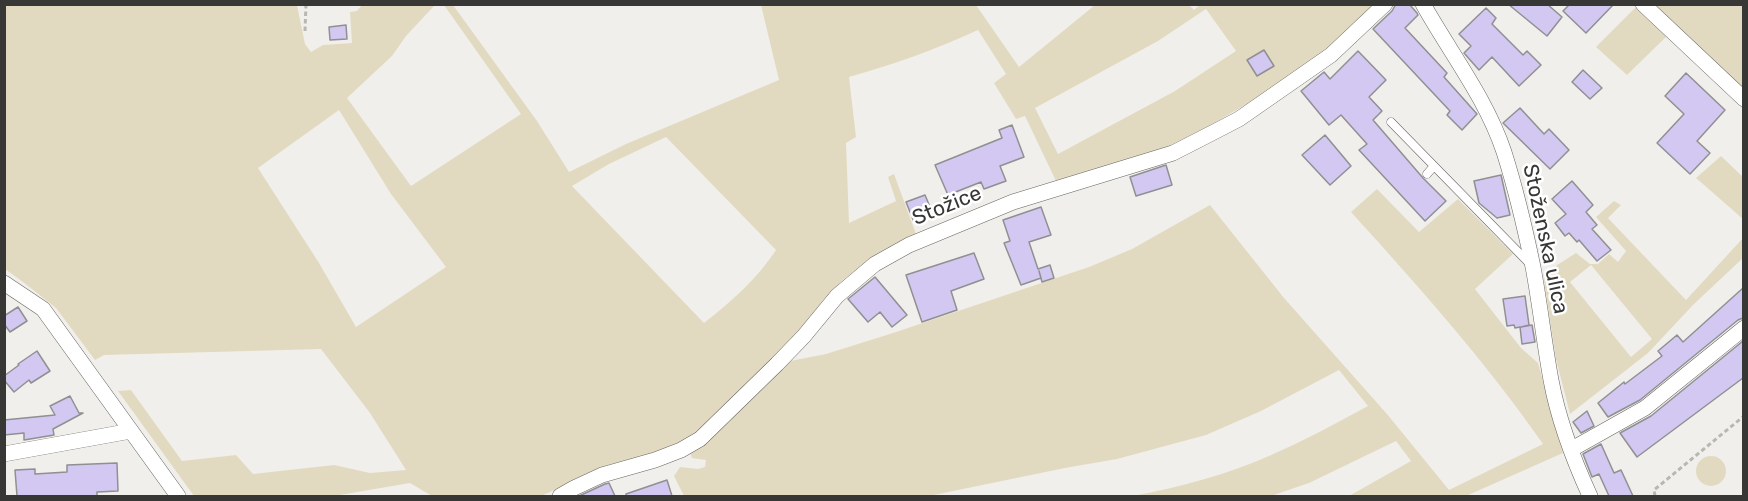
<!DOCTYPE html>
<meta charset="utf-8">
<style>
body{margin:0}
#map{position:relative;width:1748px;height:501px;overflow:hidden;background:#f1efeb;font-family:Rubik,sans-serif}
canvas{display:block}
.frame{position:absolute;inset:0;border:6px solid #373735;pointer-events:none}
</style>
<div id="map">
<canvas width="1748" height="501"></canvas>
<div class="frame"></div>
</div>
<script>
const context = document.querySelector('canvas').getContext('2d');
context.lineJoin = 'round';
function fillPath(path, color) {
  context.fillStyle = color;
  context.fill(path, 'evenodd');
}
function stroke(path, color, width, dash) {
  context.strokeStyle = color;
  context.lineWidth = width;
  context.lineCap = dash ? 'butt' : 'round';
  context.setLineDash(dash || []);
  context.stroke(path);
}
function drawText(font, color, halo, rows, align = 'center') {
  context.font = font + ' Rubik,sans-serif';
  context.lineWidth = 5;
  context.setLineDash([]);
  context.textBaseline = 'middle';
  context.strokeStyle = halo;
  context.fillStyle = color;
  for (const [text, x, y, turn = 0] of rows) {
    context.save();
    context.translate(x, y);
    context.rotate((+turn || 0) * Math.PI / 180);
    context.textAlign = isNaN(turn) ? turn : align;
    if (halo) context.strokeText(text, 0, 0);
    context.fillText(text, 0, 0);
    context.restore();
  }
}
const green = new Path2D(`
 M1201 4H1369L1373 8 1334 46 1250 102 1209 126 1171 145 1142 156 1056 181 1025 116 1016 119 994 83 1006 74 978 30C934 50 895 64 849 77L856 137 846 143 849 223 896 201 888 177 894 174 916 234 873 257 844 279 823 300 802 332 735 398 693 435 683 441 653 453 607 465 575 479 559 488 541 496H432L410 483 334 496H194L118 391 131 390 182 461 236 455 253 474 334 465 370 473 406 470 370 413 321 349 104 355 95 360 56 308 23 282 5 269 4 5H297L305 44 311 52 323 45 352 43 350 12 357 11 362 5H435L406 36 392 56 347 98 411 186 521 114 444 5H453L537 121 569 172 626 144 779 80 761 5H976L1019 67 1095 5H1189L1194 10ZM1206 9 1236 51 1175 91 1058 154 1035 108 1158 41ZM339 110 391 194 446 267 356 327 319 263 258 168ZM666 137 776 250C757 279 731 302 704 323L572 186 609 164Z
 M1652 5H1743V93Z
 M1637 6 1667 36 1627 75 1596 47Z
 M1721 156 1743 177V219L1696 178Z
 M1377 189 1419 232 1458 199 1513 254 1475 289 1521 348 1538 363 1563 453 1466 496H1349L1411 461 1396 441 1309 483 1271 496H1133C1179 487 1226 475 1269 456 1303 441 1335 424 1368 406L1339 370 1261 411 1206 435 1117 459 1065 468 929 496H684L674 476 680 467 698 469 705 467 706 460 692 458 690 452 790 361 826 354 893 333 1089 267 1132 249 1210 205 1284 298 1387 414 1449 490 1543 444C1486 362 1418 286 1351 212Z
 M1614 201 1621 205 1608 218 1686 300 1743 238V258L1694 304 1648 353 1570 414 1556 359 1543 274 1576 253 1590 264H1598L1609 254 1618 262 1626 251 1596 217ZM1591 265 1652 339 1631 357 1570 282Z
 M1696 471a15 15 0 1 1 30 0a15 15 0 1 1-30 0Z`);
const building = new Path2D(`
 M1396 4H1409L1417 13 1418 15 1405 28 1447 73 1444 77 1477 114 1462 130 1447 115 1450 111 1373 29 1392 11Z
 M1508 4H1547L1562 17 1547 36Z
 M1570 4H1614L1586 33 1563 11Z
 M1486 8 1496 18 1492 24 1523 55 1527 51 1541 65 1519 86 1492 57 1479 70 1464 53 1471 46 1459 34Z
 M346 25 347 39 330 40 329 27Z
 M1264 50 1274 66 1257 76 1247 60Z
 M1358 51 1386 80 1369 97 1382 111 1373 120 1423 178 1446 201 1425 221 1359 150 1367 144 1341 115 1329 125 1301 91 1324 72 1330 79Z
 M1583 70 1602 88 1590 99 1572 82Z
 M1686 73 1725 110 1697 141 1710 153 1690 174 1657 143 1684 114 1665 96Z
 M1520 108 1544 134 1549 129 1569 150 1550 169 1503 123Z
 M1012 125 1024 157 1000 166 1006 181 984 189 981 182 948 195 935 165 1002 138 999 130Z
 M1325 135 1351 166 1330 185 1302 155Z
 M1166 165 1172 185 1136 196 1130 177Z
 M1501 175 1510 215 1497 218 1479 203 1474 181Z
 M1572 181 1593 205 1586 212 1597 225 1592 229 1611 250 1597 261 1579 240 1577 242 1569 233 1565 236 1555 223 1566 214 1552 199Z
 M925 195 933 214 914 222 906 202Z
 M1041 207 1051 235 1029 242 1038 269 1050 265 1054 278 1042 282 1039 271 1041 278 1021 285 1004 243 1010 241 1003 220Z
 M974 253 984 279 951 291 957 310 922 322 906 275Z
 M875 277 907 315 892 327 880 312 868 322 848 299Z
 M1743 288V318L1738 320 1640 400 1608 417 1598 403 1624 382 1625 384 1662 356 1658 351 1677 335 1683 342Z
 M1525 296 1529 325 1521 327 1532 325 1535 342 1522 344 1520 327 1515 328 1514 325 1507 326 1503 299Z
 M18 307 27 321 10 332 4 324V316Z
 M1743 341V378L1637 457 1620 433 1651 416Z
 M37 351 50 371 31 383 29 380 14 392 4 380V376L19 365 18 364Z
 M70 396 79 413H83L53 429 54 435 24 440V433L4 435V420L55 415 50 406Z
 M1587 411 1594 426 1581 433 1573 422Z
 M1601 444 1614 473 1621 470 1633 496H1609L1599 474 1592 477 1583 454Z
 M117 463 118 491 97 492V496H17L15 470 35 469V474L67 472V465Z
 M667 480 672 496H626V494Z
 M609 483 615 496H579L605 484Z`);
const path = new Path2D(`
 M305 31 306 4
 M1655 496 1654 490 1744 416`);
const lane = new Path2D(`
 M1391 122 1530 264
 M1427 174 1434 166`);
const street = new Path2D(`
 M1423 4C1451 54 1486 98 1504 152 1516 190 1525 228 1533 267 1540 304 1544 342 1551 380 1558 418 1574 461 1590 496
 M1643 4 1744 99
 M4 283 43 309 178 496
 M1572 449 1645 408 1744 328
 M4 454 131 431
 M560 496 574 488 602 475 655 460 681 450 700 439 777 364 804 336 837 296 875 264 909 245 1013 202 1173 153 1214 132 1239 119 1331 55 1385 4`);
const streetNames = [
 ["Stožice",947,206,-22],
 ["Stoženska ulica",1545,239,78]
];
fillPath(green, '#e2dac0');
fillPath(building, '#d3c8f1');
stroke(building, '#908f92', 1.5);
stroke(lane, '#666561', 9);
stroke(street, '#666561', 16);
stroke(path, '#b9b7b4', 3, [4.5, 3]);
stroke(lane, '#fff', 8);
stroke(street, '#fff', 15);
drawText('21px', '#373735', '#fff', streetNames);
</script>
